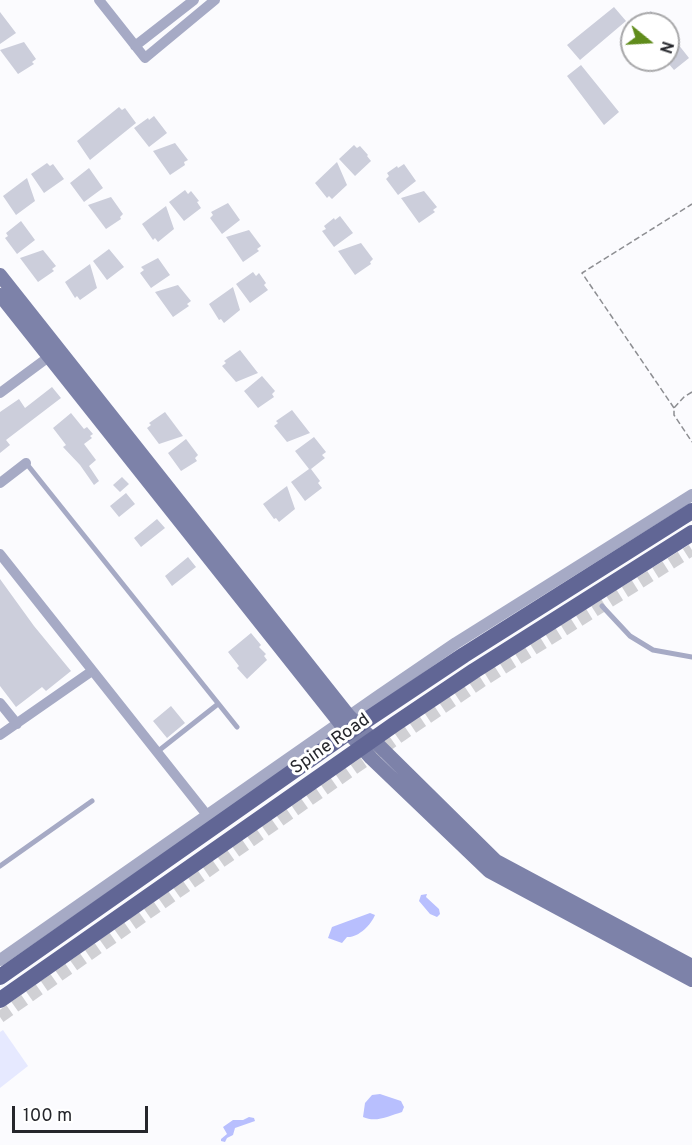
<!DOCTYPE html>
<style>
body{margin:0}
#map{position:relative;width:692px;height:1145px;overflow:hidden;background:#fbfbfe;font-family:Overpass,sans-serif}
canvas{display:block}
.north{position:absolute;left:620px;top:12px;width:60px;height:60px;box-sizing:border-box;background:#fff;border:2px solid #a8a8aa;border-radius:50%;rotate:108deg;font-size:16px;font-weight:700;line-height:24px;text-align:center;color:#25262b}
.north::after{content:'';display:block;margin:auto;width:21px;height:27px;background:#608c1c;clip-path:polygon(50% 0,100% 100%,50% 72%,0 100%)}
.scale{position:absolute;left:12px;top:1106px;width:136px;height:27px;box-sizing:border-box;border:3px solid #25262b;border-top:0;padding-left:8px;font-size:18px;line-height:21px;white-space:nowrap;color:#25262b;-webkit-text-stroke:4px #fff;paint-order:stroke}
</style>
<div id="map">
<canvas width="692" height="1145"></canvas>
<div class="north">N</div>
<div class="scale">100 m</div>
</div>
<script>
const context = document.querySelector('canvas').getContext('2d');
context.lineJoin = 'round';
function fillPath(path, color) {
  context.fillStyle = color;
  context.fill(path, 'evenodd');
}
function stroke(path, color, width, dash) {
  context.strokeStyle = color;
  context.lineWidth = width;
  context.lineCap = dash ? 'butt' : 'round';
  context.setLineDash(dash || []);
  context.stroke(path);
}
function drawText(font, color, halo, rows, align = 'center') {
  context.font = font + ' Overpass,sans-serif';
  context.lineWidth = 6;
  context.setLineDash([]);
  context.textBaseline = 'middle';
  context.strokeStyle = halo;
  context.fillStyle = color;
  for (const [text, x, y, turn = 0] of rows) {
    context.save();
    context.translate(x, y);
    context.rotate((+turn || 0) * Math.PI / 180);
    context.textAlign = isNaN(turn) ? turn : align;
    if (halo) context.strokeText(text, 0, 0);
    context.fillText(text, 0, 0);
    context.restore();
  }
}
const green = new Path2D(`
 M3 1030 28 1066 0 1088V1032Z`);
const water = new Path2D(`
 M427 894 426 897 439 909 440 914 437 917 430 914 419 901 421 895Z
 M370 913 375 915C371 925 358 938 347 937L342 943 328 938 332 927Z
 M380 1094 401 1101 404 1107 402 1112C389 1116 376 1123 363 1117L365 1103 372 1095Z
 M249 1117 254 1118 255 1121 235 1128 233 1135 227 1138 225 1142 221 1141V1139L227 1134 223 1127 233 1120H243Z`);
const building = new Path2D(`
 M614 7 626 21 580 60 567 45Z
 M651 11 662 24H634Z
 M0 12 16 33 0 44Z
 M674 39 689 58 674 70 668 63V42Z
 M24 42 36 59 32 62 34 64 18 74 0 50Z
 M581 65 619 112 604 125 567 76Z
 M119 107 122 110 125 108 136 123 90 160 77 141Z
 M154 116 167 133 149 147 134 128 148 118 149 120Z
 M175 143 188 160 184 162 185 165 170 175 153 151Z
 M354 145 357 148 360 146 368 155 367 156 371 161 355 176 339 159Z
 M337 162 347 185 332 199 329 196 327 198 315 183Z
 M47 163 50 166 53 164 64 179 44 193 31 174Z
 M404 164 416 181 398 195 386 179 389 176 387 173 397 166 398 168Z
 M89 168 103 188 84 202 70 183Z
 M27 178 35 201 16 215 3 196Z
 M185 190 188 194 191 191 199 201 197 202 201 208 184 221 169 202Z
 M424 191 437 207 433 210 435 212 419 223 401 198Z
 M111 197 123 214 120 217 121 219 106 229 88 205Z
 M228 203 240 220 222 234 210 218 213 215 211 212Z
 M166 206 174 229 158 242 155 238 153 240 142 224Z
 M340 216 353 233 334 247 322 231 326 229 324 226 334 218 335 220Z
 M21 221 35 240 17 254 5 238 8 236 6 233Z
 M249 230 261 246 257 249 259 251 243 262 226 237Z
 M361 243 373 259 370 262 371 264 355 275 338 251Z
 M109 249 124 267 107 280 93 261Z
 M43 250 56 266 52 269 54 271 38 282 20 258Z
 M158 258 170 275 151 288 140 273 144 270 141 267Z
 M90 264 97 288 80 300 77 296 75 298 65 282Z
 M253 272 256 276 259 273 266 283 264 285 268 290 250 303 236 284Z
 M178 285 191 301 187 304 189 306 173 317 155 292Z
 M233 287 240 310 224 323 221 319 219 320 209 304Z
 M240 350 258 373 236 382 222 366 226 363 224 361Z
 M262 376 275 391 272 394 274 397 258 408 244 391Z
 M52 387 61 398 6 440 10 445 0 453V412L19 399 25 408Z
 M292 410 310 433 287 442 274 426 278 423 276 421Z
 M165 412 183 436 159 444 147 428 151 425 149 423Z
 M71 413 84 429 87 427 93 434 90 436 92 438 84 444 96 460 89 466 99 481 94 485 80 465 63 447 66 445 53 428Z
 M314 437 326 452 322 455 325 458 311 469 320 481 318 483 322 488 305 501 291 482 309 469 295 451Z
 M186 439 198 455 195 458 197 461 181 471 168 453Z
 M122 477 129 484 120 492 113 485Z
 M287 486 295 509 279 522 276 518 274 519 263 504Z
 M126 493 135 504 119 517 110 506Z
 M157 519 165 528 141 547 134 538Z
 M188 557 196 567 172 586 165 576Z
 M0 579 34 626 71 671 46 691 42 687 16 707 0 686Z
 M251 633 261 645 259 647 266 654 264 656 267 660 247 679 237 668 239 666 228 652Z
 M171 706 185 723 167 738 153 721Z`);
const tertiaryTunnel = new Path2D(`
 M0 1017 402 735 481 682 692 550`);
const path = new Path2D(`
 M692 392 684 397 674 408V415L692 442
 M674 408 582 273 692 204`);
const service = new Path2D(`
 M26 463 237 727
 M602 606 630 636 653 650 692 657
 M157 752 218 704
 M0 866 92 801`);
const minor = new Path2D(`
 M99 0 145 58 215 0
 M135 46 194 0
 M0 393 54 353
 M0 483 26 463
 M0 554 207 815
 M0 703 17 724
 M0 735 92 671`);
const tertiary = new Path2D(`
 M0 960 377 697 456 643 692 495`);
const secondary = new Path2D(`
 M0 275 349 716 496 861 692 966
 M0 295 339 722 371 758 489 871 692 980`);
const primary = new Path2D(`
 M0 977 359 725 464 655 692 511
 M0 1000 395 724 474 671 692 533`);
const streetNames = [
 ["Spine Road",331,745,-35]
];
fillPath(green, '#e6e9ff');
fillPath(water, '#b8bffe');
fillPath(building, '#cccedb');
stroke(tertiaryTunnel, '#d0d0d4', 12, [12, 6]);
stroke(path, '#8d8e92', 1.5, [6, 3]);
stroke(service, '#a6aac5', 5);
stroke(minor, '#a6aac5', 10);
stroke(tertiary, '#a6aac5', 12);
stroke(secondary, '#7d82a9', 14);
stroke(primary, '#616695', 16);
drawText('18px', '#25262b', '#fff', streetNames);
</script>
